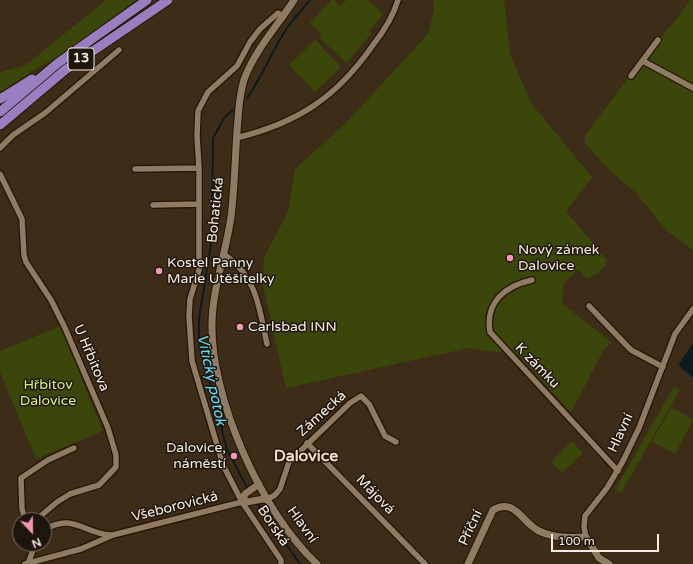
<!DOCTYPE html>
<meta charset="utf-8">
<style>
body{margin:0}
#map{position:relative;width:693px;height:564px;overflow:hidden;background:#3d2c17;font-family:"Varela Round",sans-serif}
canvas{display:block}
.north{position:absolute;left:12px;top:512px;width:40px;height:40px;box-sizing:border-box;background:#1e160d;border:1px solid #756c61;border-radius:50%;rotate:158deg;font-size:11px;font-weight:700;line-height:16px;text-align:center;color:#f7ecdf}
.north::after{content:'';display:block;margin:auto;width:14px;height:18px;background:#f09ab5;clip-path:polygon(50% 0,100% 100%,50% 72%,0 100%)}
.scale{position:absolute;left:551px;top:534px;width:108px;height:18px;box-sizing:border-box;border:2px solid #f7ecdf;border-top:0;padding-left:5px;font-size:12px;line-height:14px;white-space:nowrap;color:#f7ecdf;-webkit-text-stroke:3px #1e160d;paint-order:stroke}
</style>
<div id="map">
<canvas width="693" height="564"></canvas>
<div class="north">N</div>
<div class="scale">100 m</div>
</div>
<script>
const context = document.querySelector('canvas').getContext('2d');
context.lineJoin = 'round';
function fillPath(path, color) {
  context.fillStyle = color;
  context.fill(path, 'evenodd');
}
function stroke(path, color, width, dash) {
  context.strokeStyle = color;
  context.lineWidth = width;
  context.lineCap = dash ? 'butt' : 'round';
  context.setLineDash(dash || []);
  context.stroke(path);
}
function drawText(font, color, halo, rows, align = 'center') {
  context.font = font + ' "Varela Round",sans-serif';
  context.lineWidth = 3;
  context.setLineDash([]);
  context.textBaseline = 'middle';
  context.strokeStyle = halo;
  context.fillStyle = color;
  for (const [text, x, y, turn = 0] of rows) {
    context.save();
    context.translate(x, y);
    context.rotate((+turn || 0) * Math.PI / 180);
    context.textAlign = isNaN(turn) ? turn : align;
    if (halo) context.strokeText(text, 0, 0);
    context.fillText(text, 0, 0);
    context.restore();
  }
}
const green = new Path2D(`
 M106 0H137L61 55 32 71 0 93V72L26 65Z
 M331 0H334L341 6 346 0H368L383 14 369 31 372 33 346 63 319 37 321 34 310 23Z
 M433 0H504L510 54 531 103 592 177 566 211 607 260C605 269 595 277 586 278L578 269 564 284 562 303 612 343 604 349 571 413 518 355 469 348 286 388 263 285 264 257 288 212 295 169 345 124 428 34 434 10Z
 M690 0H693V250L667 231 637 194 609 170 585 143V135L649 50 675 21Z
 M315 40 341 67 315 92 289 65Z
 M60 326 103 431 36 459 0 372V351Z
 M674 386 680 390 621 493 615 490Z
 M672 407 693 420 675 454 652 441Z
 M572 441 583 453 562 473 551 462Z`);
const water = new Path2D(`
 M693 343V378L680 367 679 364Z`);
const stream = new Path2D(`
 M247 98C262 77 271 53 285 31 292 20 302 10 310 0
 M233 110 224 118 213 138 212 238 199 319V339L227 450 248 489
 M257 503 300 564`);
const minor = new Path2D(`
 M643 61 693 88
 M631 76 658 40
 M236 138C298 123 337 97 373 45 384 31 393 17 398 0
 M0 148 13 135 45 113 119 50
 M135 169 199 168
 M0 174 22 219 24 255 26 262 51 300 65 328 108 428 116 455V467L99 485 70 494 57 502 36 520
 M153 205 199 204
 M224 254C257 277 259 307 267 344
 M532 280C505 286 485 302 490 332L618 471
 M589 306 631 350 663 367
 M307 443 425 564
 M268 499 275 495 280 489 289 462 350 403 361 396 369 404 385 436 396 442
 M25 520 22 509 21 478 48 460 74 448
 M44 530C74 512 83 534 111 535
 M586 537 584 527 585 516 607 488 623 461 639 428 675 334 693 309
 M25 564 81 549 113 535 242 502
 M28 564 35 544
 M281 564V560L242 502 223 465 192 361 189 316 190 299 199 270V168L197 136 198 111 208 92 237 66 250 42 260 29 278 13 283 17`);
const tertiary = new Path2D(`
 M294 0C278 25 256 49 245 77 240 90 239 106 238 119 235 152 235 185 231 217 226 252 213 287 212 322 210 398 262 513 317 564
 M259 484 245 494 242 502C252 503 259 498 268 499
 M468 564 493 510C515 497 522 523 539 531 554 538 570 538 586 537L599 558 609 564`);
const trunk = new Path2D(`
 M0 99 32 79
 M0 112 58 63 147 0
 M0 125 65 70 168 0`);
const markers = [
 [510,258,4,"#f09ab5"],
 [159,271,4,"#f09ab5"],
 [240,327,4,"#f09ab5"],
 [234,456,4,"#f09ab5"]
];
const shields = [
 [81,59,26]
];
const shieldNames = [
 ["13",81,59]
];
const streetNames = [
 ["Bohatická",216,210,-84],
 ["U Hřbitova",91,358,67],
 ["K zámku",537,366,46],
 ["Zámecká",322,414,-42],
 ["Hlavní",621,433,-65],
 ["Májová",375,495,46],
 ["Všeborovická",175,507,-14],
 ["Hlavní",302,525,54],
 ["Borská",273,526,56],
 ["Příční",471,528,-65]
];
const poiNames = [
 ["Nový zámek",518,250],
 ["Dalovice",518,266],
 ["Kostel Panny",167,263],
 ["Marie Utěšitelky",167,279],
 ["Carlsbad INN",248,327],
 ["Dalovice,",226,448,"right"],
 ["náměstí",226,464,"right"]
];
const parkNames = [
 ["Hřbitov",48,385],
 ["Dalovice",48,401]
];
const waterNames = [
 ["Vitický potok",211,380,78]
];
const quarterNames = [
 ["Dalovice",306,457]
];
fillPath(green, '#3b460a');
fillPath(water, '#0c1b1f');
stroke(stream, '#0c1b1f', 2);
stroke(minor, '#241402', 8);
stroke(tertiary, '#241402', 9);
stroke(trunk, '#241402', 11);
stroke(minor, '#8f7b64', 5.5);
stroke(tertiary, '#8f7b64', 7);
stroke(trunk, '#9a7fc0', 9);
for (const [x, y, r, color] of markers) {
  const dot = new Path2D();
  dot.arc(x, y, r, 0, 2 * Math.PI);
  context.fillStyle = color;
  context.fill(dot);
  stroke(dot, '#1e160d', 1.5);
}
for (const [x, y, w] of shields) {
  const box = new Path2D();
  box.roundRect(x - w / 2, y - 11, w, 22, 3);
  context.fillStyle = '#1e160d';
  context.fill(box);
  stroke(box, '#f7ecdf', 1);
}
drawText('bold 13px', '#f7ecdf', null, shieldNames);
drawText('14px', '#f7ecdf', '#1e160d', streetNames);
drawText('14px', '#f7ecdf', '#1e160d', poiNames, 'left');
drawText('14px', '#d6f180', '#1e160d', parkNames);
drawText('italic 15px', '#64dcf7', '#1e160d', waterNames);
drawText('bold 16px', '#f4ddc4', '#1e160d', quarterNames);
</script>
